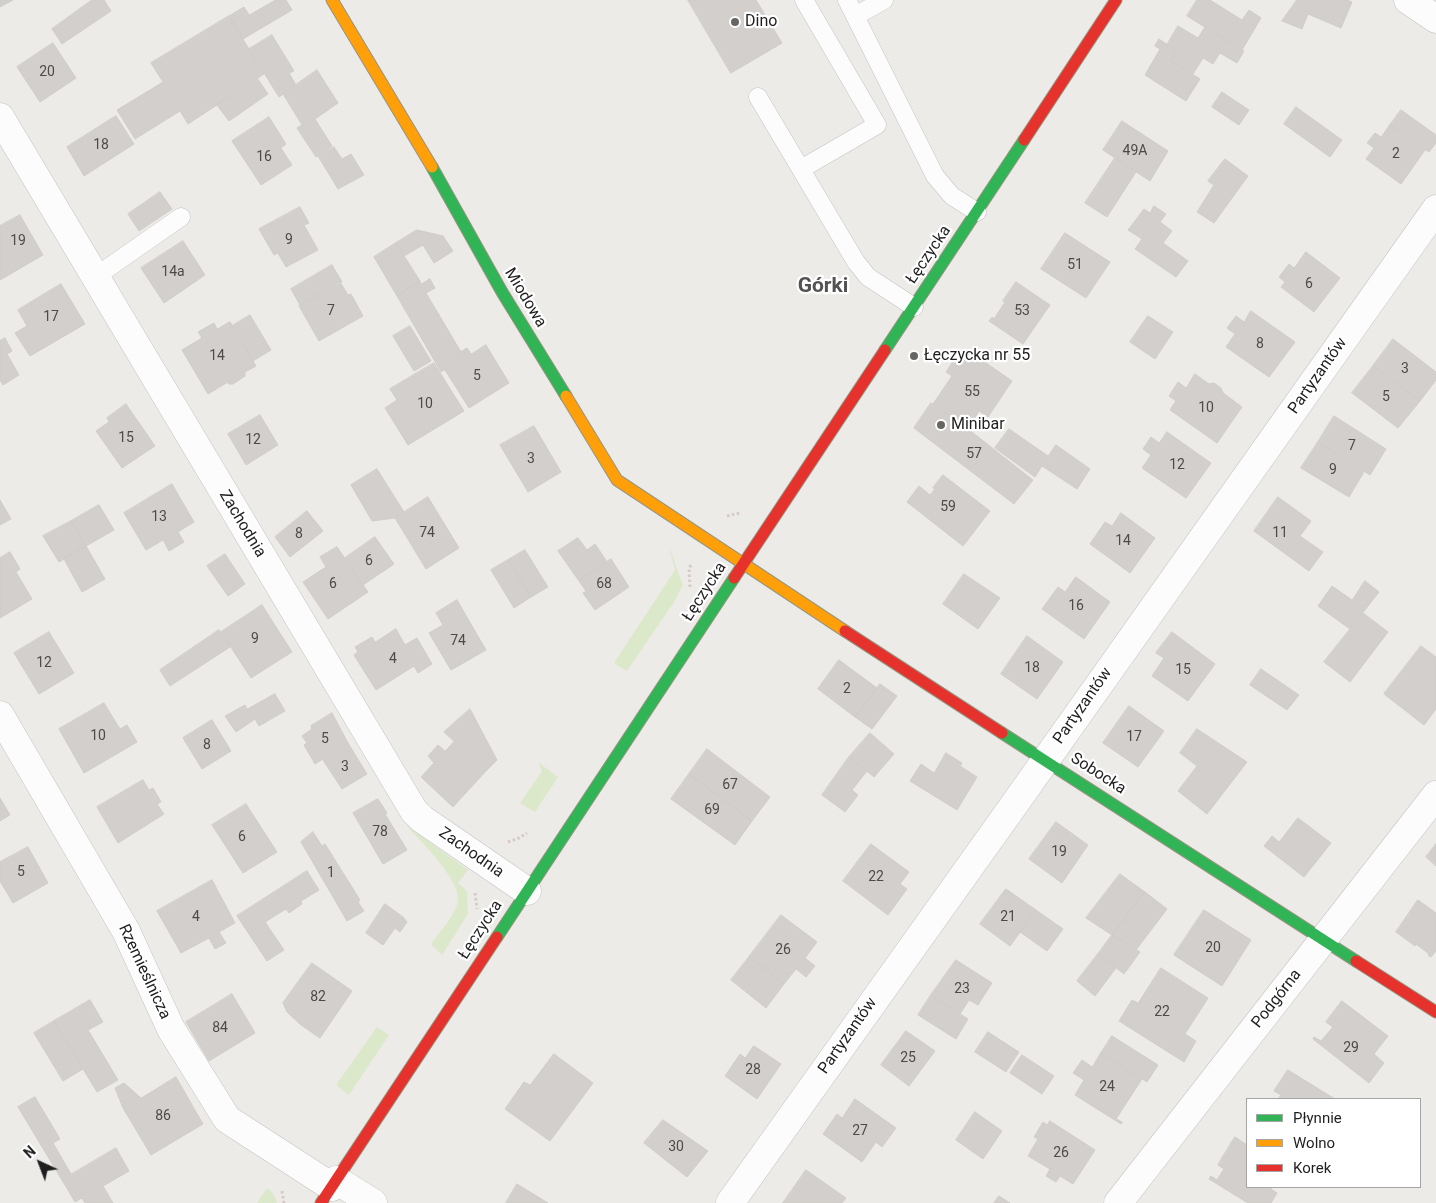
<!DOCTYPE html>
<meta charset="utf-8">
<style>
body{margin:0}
#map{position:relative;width:1436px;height:1203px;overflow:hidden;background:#edebe8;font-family:Roboto,sans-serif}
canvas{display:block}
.legend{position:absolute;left:1246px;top:1098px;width:175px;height:90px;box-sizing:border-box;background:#fff;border:1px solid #a5a5a5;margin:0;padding:6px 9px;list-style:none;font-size:15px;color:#1f1f1f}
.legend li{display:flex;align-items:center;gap:10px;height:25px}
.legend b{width:25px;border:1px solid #a5a5a5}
.north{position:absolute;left:15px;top:1138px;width:50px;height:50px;-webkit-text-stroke:4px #fff;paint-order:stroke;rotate:317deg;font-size:14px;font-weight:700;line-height:20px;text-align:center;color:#1f1f1f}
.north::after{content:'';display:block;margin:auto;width:18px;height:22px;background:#1f1f1f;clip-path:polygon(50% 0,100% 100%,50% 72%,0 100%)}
</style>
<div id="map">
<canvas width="1436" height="1203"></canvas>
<ul class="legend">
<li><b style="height:6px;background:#30b455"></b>Płynnie</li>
<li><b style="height:6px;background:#ff9f0a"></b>Wolno</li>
<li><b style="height:6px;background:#e5322d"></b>Korek</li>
</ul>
<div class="north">N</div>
</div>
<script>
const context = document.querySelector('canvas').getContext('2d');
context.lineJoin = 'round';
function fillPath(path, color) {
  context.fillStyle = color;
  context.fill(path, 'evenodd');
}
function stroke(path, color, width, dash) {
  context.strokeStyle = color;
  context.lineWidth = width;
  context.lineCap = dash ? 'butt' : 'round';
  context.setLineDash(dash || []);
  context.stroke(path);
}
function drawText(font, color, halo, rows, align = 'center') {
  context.font = font + ' Roboto,sans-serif';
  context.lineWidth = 4.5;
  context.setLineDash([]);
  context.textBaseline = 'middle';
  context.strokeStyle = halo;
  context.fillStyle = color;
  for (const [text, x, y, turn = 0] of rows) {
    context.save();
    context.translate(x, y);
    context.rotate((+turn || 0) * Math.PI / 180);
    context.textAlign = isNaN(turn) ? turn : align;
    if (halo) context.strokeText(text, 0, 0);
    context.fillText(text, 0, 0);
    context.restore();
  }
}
const grass = new Path2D(`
 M668 544 683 585 674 602 627 671 614 663 675 570Z
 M538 762 558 777 535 812 520 803 542 771Z
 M406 825 468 870 458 883 467 891 468 914 442 955 431 944C439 933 453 917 457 905 465 883 421 842 406 825Z
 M377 1027 389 1035 349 1095 336 1085Z
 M267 1188 273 1193 277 1203H257Z`);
const building = new Path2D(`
 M0 0H13L0 7Z
 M92 0H104L111 11 62 44 52 29Z
 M276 0H286L292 10 243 39 229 16 244 7 249 15Z
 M688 0H756L782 43 731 73Z
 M1197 0H1210L1242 20 1249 10 1261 18 1242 50 1187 16Z
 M1297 0H1347L1352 2 1341 28 1308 14 1302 29 1282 21Z
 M229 16 264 74 188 124 180 111 135 139 117 110 163 82 151 63Z
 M1178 26 1198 38 1205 27 1244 51 1237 63 1220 53 1213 64 1203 58 1193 74 1171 61 1177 51 1167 45Z
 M272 35 294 71 289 73 296 85 279 97 249 49Z
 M1159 39 1177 51 1171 61 1200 79 1186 101 1145 75 1160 49 1155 46Z
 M53 43 76 78 40 102 17 67Z
 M317 70 338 103 315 119 332 146 316 157 297 128 302 125 283 94Z
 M257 78 268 94 229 121 217 105Z
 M1222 92 1249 110 1239 125 1212 107Z
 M1296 107 1342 140 1330 157 1284 124Z
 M1401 110 1436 135V143L1429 152 1390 125Z
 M116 116 134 144 84 176 67 147Z
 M269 117 286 144 281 148 292 165 261 185 232 141Z
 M1122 121 1168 151 1150 181 1103 150Z
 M1390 125 1425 150 1401 184 1366 159 1374 148 1367 143 1375 133 1381 137Z
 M334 147 342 159 351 154 364 175 338 189 318 156Z
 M1115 158 1136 172 1107 217 1085 203Z
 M1225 159 1248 176 1214 223 1197 212 1214 185 1208 181Z
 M160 192 172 209 139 231 128 214Z
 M1154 206 1166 214 1160 222 1172 231 1163 243 1188 261 1176 277 1135 249 1142 239 1128 230 1144 209 1150 213Z
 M300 207 309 223 304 225 318 250 286 267 278 253 274 255 259 229Z
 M20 215 43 255 0 280V226Z
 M417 230 443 236 453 251 434 263 423 245 404 256 396 243Z
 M1065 233 1110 262 1086 298 1041 269Z
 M183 241 205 275 164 303 141 268Z
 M396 243 420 281 397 296 374 257Z
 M1306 252 1340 278 1314 312 1281 287 1285 282 1279 277 1289 264 1294 268Z
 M332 265 342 282 300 305 291 289Z
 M430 279 435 288 426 293 461 352 457 354 460 360 441 372 397 296 420 281 421 284Z
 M340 282 348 295 351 294 363 316 319 341 299 306Z
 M1016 282 1050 305 1023 344 989 321 992 317 994 319 1005 302 1003 301Z
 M61 284 85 324 30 356 15 333 27 326 18 310Z
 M1251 311 1295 342 1269 377 1226 347 1235 334 1227 328 1236 316 1244 322Z
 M250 315 271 350 253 361 232 326Z
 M1148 316 1173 332 1155 359 1130 342Z
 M230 322 256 366 245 372V376L233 384H229L228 382 208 394 182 350 202 338 198 332 214 323 217 329Z
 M410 326 431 361 414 371 393 336Z
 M5 338 12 351 7 354 19 375 3 385 0 380V341Z
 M1393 339 1436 372V380L1420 401 1373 366Z
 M486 345 509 383 469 408 445 370 460 360 457 354 467 348 471 354Z
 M969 351 1012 381 988 417 979 411 968 429 933 404 952 376 946 372 955 358 961 362Z
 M434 363 464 411 408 445 385 408 397 400 390 389Z
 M1373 366 1420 401 1398 428 1352 393Z
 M1195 374 1209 384 1214 383 1221 388 1223 393 1242 407 1217 443 1170 410 1176 401 1169 396 1178 382 1186 388Z
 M931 403 968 429 1033 480 1014 504 914 428Z
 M126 404 155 446 122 468 96 431 109 422 107 418Z
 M260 415 278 445 246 465 228 434Z
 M1334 416 1386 449 1370 475 1318 442Z
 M534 426 561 472 528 492 500 445Z
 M1009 429 1048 456 1035 477 995 448Z
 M1167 432 1211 463 1186 498 1142 468 1151 455 1143 449 1151 437 1159 443Z
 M1318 442 1364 472 1349 497 1301 468Z
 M1056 445 1090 469 1077 489 1042 466Z
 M377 469 404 512 395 518 372 521 351 485Z
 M943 475 990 511 963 546 907 502 919 486 930 495 935 489 933 488Z
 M172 484 194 522 178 532 184 542 169 551 163 540 146 550 124 513Z
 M428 497 459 548 426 569 395 518Z
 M1278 497 1311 521 1300 536 1323 552 1309 571 1254 531Z
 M0 500 11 519 0 525Z
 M99 505 114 530 86 546 71 521Z
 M307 511 323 531 290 557 275 537Z
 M1121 513 1155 538 1130 573 1090 544 1105 522 1112 526Z
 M71 521 86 546 59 562 43 536Z
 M375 537 394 564 363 585 345 558Z
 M578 538 587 550 595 544 607 562 579 581 558 551Z
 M86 546 105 579 82 592 64 559Z
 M337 547 368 592 328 619 303 582 326 567 320 557Z
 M525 550 548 587 531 597 508 560Z
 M10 552 20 569 16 572 32 599 0 618V558Z
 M225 554 245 584 228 596 207 566Z
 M611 559 629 587 595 610 583 593 586 591 579 581Z
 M508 560 531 597 514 608 491 570Z
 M964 574 1000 598 978 629 943 604Z
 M1076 577 1110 602 1084 639 1042 609 1058 587 1065 592Z
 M1365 581 1379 592 1350 629 1318 606 1332 586 1352 600Z
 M457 600 486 650 451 670 429 633 443 625 436 613Z
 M262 605 292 652 251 678 221 632Z
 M1363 613 1388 632 1350 682 1324 662Z
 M396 629 405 645 417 638 432 664 418 673 414 666 376 690 354 655 358 652 355 647 372 637 375 642Z
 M219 630 230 647 170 686 160 670Z
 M49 632 74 673 39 694 14 653Z
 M1172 632 1215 664 1188 701 1152 676 1164 658 1156 653Z
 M1027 636 1063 662 1037 699 1001 674Z
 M1421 646 1436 657V709L1424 725 1384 694Z
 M839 660 877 688 855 717 818 689Z
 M1261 669 1299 695 1287 710 1250 685Z
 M880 684 897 696 872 729 855 717Z
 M275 694 285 711 259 726 255 719 236 732 225 716 245 705 247 709Z
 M104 703 120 729 127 725 137 742 84 773 59 729Z
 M1129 706 1164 731 1138 767 1103 743Z
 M470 709 497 760 486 771 444 732Z
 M332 713 348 743 315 764 304 745 307 743 302 736 312 729 311 726Z
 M212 720 231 751 202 769 183 738Z
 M1197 729 1247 762 1207 814 1178 791 1197 766 1180 753Z
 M870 733 894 754 874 777 849 757Z
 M454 742 486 771 453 807 421 777 434 763 428 756 438 745 445 751Z
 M348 743 367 774 342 789 323 760Z
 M707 749 770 797 752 821 689 774Z
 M946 753 962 763 960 766 977 777 957 810 910 781 921 764 934 773Z
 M849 757 867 771 852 790 858 795 845 812 822 795Z
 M689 774 752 821 735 845 671 799Z
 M143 780 149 790 153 788 161 802 157 804 164 814 118 843 97 807Z
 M0 798 10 815 0 821Z
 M378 799 387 813 385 814 407 850 383 864 353 813Z
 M246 804 277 852 243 873 212 825Z
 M1298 818 1331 843 1304 877 1264 846 1272 836 1279 842Z
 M1056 822 1088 845 1062 883 1029 859Z
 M313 832 322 846 325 844 360 900 358 902 364 911 347 921 301 842Z
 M871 844 909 872 900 884 907 889 888 915 843 881Z
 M1436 844V866L1426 857Z
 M28 847 48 883 13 903 0 881V862Z
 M307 871 319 890 301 901 302 904 289 913 286 909 265 922 284 950 267 961 237 916Z
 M1120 874 1145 892 1112 935 1086 918Z
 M212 880 235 923 219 932 226 943 215 949 209 938 181 953 157 911Z
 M1006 889 1036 910 1010 946 980 924Z
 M1145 892 1167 909 1136 950 1112 935Z
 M1418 900 1436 913V951L1431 957 1428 955 1429 954 1416 944 1415 946 1396 932Z
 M385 904 403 917 407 922 400 932 395 928 383 945 366 933Z
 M1036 910 1063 929 1047 951 1020 932Z
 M1204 910 1251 940 1222 986 1174 955Z
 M781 915 817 942 805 958 815 966 806 977 796 969 784 984 749 957Z
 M1112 935 1140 952 1124 974 1098 954Z
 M1098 954 1116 968 1095 996 1077 981Z
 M749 957 784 984 766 1008 731 980Z
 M956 960 992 983 978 1005 969 1000 960 1014 931 995Z
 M312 963 352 991 320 1038 301 1025 287 1012 283 1003Z
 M1161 968 1208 998 1185 1034 1196 1041 1184 1062 1119 1021 1132 1000 1138 1003Z
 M232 994 255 1033 209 1061 186 1022Z
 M931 995 968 1019 956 1039 918 1015Z
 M90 1000 103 1022 88 1030 118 1080 97 1092 54 1021Z
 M1342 1001 1388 1036 1374 1054 1384 1063 1369 1083 1313 1039 1314 1037 1321 1041 1333 1027 1326 1022Z
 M54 1021 83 1069 63 1081 34 1033Z
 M906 1031 935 1051 909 1086 881 1065Z
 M988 1032 1019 1052 1006 1072 975 1052Z
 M1112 1036 1158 1065 1147 1082 1101 1053Z
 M754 1046 781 1064 757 1099 725 1076 740 1054 745 1058Z
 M1101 1053 1142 1079 1116 1119 1122 1122 1121 1124 1075 1095 1084 1080 1073 1073 1082 1060 1092 1067Z
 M554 1054 593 1083 550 1141 505 1109 524 1082 530 1085Z
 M1022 1055 1054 1076 1042 1094 1010 1073Z
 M1288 1070 1335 1099H1278L1281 1095 1274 1091Z
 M176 1077 203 1124 151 1155 123 1108 115 1088 124 1083 141 1098Z
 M35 1097 60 1139 53 1143 71 1174 62 1180 18 1107Z
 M855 1099 896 1128 882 1147 876 1142 862 1162 823 1134 837 1114 842 1118Z
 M975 1112 1002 1131 983 1159 956 1140Z
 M663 1120 708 1151 687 1177 644 1143Z
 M1050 1121 1095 1150 1073 1184 1060 1176 1056 1182 1046 1176 1050 1169 1028 1156 1038 1139 1034 1137 1043 1122 1047 1125Z
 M1235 1137 1247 1145V1187H1272L1271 1189 1277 1193 1271 1203H1248L1209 1179 1211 1176 1217 1180 1224 1169 1218 1165Z
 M116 1148 129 1171 103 1186 113 1203H85L82 1198 75 1202 62 1180Z
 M806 1170 846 1198 842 1203H783Z
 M517 1184 548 1203H506Z
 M999 1196 1010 1203H994Z`);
const path = new Path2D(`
 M727 516 740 513
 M690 587 689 568 692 564
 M508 842 519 838 527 833
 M475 893 477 909
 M282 1191 284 1203`);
const lane = new Path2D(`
 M847 0 855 16
 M884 0 855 16 935 176 952 196 977 212
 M758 97 856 262 868 277 914 307
 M801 169 877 125 804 0
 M95 277 181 217`);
const street = new Path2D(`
 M1408 0 1436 19
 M0 117 414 811 422 819 527 891
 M0 715 126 931 171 1029 227 1119 332 1187
 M336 1180 373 1203
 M730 1203 1016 802 1436 209
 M1118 1203 1436 795`);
const fast = new Path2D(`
 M432 167 502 292 566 396
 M885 350 1024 140
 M1002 733 1356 961
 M497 937 734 578`);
const slow = new Path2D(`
 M332 0 432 167
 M566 396 617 480 845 631`);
const jam = new Path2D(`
 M1024 140 1116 0
 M734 578 885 350
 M845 631 1002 733
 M1356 961 1436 1012
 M321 1203 497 937`);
const markers = [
 [735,22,5,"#676665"],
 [914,356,5,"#676665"],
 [941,425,5,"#676665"]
];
const numberNames = [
 ["20",47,72],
 ["18",101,145],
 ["49A",1135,151],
 ["2",1396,154],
 ["16",264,157],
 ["9",289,240],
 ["19",18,241],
 ["51",1075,265],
 ["14a",173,272],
 ["6",1309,284],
 ["7",331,311],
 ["53",1022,311],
 ["17",51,317],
 ["8",1260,344],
 ["14",217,356],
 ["3",1405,369],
 ["5",477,376],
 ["55",972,392],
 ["5",1386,397],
 ["10",425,404],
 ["10",1206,408],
 ["15",126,438],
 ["12",253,440],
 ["7",1352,446],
 ["57",974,454],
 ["3",531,459],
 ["12",1177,465],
 ["9",1333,470],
 ["59",948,507],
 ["13",159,517],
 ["74",427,533],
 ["11",1280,533],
 ["8",299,534],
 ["14",1123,541],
 ["6",369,561],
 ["6",333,584],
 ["68",604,584],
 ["16",1076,606],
 ["9",255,639],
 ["74",458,641],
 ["4",393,659],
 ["12",44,663],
 ["18",1032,668],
 ["15",1183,670],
 ["2",847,689],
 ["10",98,736],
 ["17",1134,737],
 ["5",325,739],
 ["8",207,745],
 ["3",345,767],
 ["67",730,785],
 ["69",712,810],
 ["78",380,832],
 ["6",242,837],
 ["19",1059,852],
 ["5",21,872],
 ["1",331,873],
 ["22",876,877],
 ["4",196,917],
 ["21",1008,917],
 ["20",1213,948],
 ["26",783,950],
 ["23",962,989],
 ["82",318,997],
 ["22",1162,1012],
 ["84",220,1028],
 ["29",1351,1048],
 ["25",908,1058],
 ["28",753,1070],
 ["24",1107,1087],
 ["86",163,1116],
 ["27",860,1131],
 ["30",676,1147],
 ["26",1061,1153]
];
const poiNames = [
 ["Dino",745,22],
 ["Łęczycka nr 55",924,356],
 ["Minibar",951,425]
];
const streetNames = [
 ["Łęczycka",929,255,-56],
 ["Miodowa",525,298,59],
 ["Partyzantów",1318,376,-55],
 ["Zachodnia",242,524,59],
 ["Łęczycka",705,592,-57],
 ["Partyzantów",1083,706,-55],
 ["Sobocka",1098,774,33],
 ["Zachodnia",471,853,35],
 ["Łęczycka",481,930,-57],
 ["Rzemieślnicza",144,972,65],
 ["Podgórna",1277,999,-52],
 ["Partyzantów",848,1036,-55]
];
const districtNames = [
 ["Górki",823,287]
];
fillPath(grass, '#dbe8c9');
fillPath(building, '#d2cfcc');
stroke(building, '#d0ccc9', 1);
stroke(lane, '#c4c3c2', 19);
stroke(street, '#c4c3c2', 29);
stroke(fast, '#969581', 13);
stroke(slow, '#969581', 13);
stroke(jam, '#969581', 13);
stroke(path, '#d6c9c7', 3, [2.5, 2.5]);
stroke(lane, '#fcfcfc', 18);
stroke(street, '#fcfcfc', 28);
stroke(fast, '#30b455', 11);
stroke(slow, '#ff9f0a', 11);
stroke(jam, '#e5322d', 11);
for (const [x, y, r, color] of markers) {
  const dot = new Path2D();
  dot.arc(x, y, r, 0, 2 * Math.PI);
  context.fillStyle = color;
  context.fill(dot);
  stroke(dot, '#fff', 2);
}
drawText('14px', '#4c4b4a', null, numberNames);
drawText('16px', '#1f1f1f', '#fff', poiNames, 'left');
drawText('16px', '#1f1f1f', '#fff', streetNames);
drawText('bold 21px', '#525252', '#fff', districtNames);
</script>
